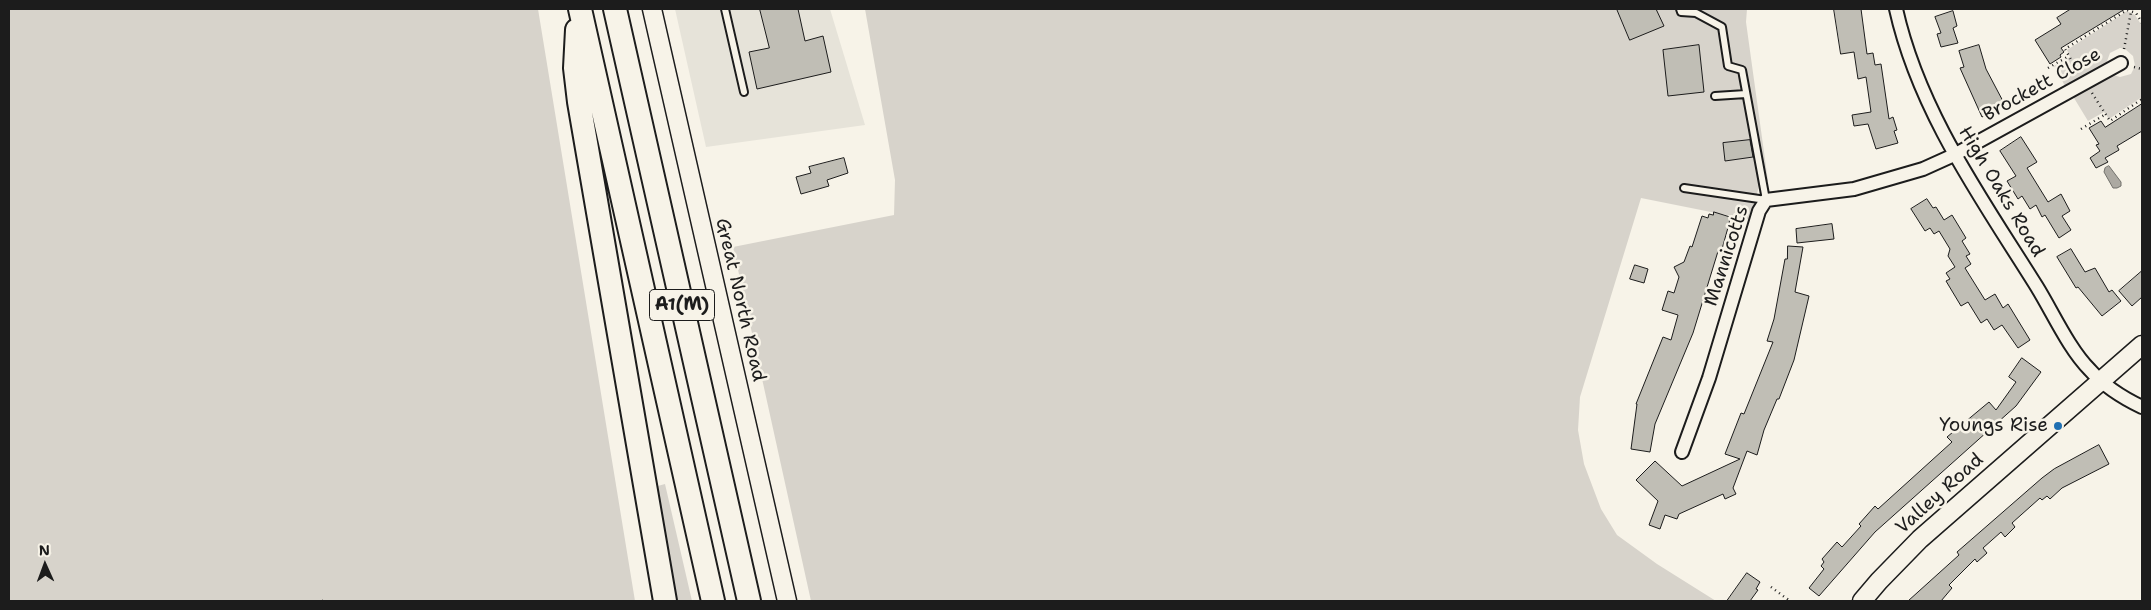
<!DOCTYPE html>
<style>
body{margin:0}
#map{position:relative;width:2151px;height:610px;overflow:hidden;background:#f7f3e8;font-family:"Shantell Sans",sans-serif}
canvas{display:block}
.frame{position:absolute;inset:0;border:10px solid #1c1c1c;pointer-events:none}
.north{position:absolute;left:20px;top:540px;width:50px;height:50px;-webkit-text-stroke:4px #f7f3e8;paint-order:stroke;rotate:358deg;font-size:14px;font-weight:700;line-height:20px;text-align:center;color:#1c1c1c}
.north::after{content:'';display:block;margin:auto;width:18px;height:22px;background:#1c1c1c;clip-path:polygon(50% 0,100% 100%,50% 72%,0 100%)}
</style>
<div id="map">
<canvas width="2151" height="610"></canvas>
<div class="frame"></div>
<div class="north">N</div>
</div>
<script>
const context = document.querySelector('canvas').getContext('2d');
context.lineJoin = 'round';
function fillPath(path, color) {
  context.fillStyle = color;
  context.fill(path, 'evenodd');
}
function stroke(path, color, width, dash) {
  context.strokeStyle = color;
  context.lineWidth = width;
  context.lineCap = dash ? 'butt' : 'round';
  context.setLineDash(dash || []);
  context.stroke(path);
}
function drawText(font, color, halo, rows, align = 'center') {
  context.font = font + ' "Shantell Sans",sans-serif';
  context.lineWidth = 5;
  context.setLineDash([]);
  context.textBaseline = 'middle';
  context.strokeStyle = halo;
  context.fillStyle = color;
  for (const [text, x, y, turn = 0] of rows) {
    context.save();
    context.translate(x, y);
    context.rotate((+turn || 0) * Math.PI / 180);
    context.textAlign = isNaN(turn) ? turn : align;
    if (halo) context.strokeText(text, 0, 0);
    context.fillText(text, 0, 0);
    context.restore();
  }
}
const built = new Path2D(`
 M675 9H830L865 125 706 147Z`);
const green = new Path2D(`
 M9 9H538L635 601H9Z
 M865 9H1747L1746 22 1768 181H1760L1751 220 1641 198 1580 397 1578 430 1584 464 1601 509 1617 535 1657 564 1716 601H811L733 247 894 215 895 180Z
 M2127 11 2135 15 2142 26V97L2109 119 2104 112 2088 121 2074 98 2077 93 2110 74 2120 77 2131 74 2135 66 2133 56 2125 49 2120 48 2110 53 2106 64 2065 86 2054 66 2070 57 2067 50Z
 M665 484 692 601H674L654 487Z`);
const water = new Path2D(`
 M2109 166 2121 182V186L2117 188H2113L2104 172 2105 168Z`);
const building = new Path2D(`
 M760 9H798L805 41 823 36 831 72 757 89 749 52 769 48Z
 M1617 9H1656L1664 26 1630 40Z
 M1834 9H1861L1867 54 1873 53 1875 65 1881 64 1889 119 1893 117 1897 130 1894 131 1898 143 1876 149 1868 124 1854 126 1852 115 1871 112 1866 77 1858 79 1854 52 1841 54Z
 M2071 9H2125L2061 48 2064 52 2060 55 2061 57 2050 64 2035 40 2061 24 2057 18Z
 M1953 11 1957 26 1953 28 1958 43 1941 47 1937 34 1941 33 1935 17Z
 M1699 45 1704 92 1668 96 1663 50Z
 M1979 45 1986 69 2005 105 1982 117 1960 68 1964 67 1959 51Z
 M2142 104V131L2117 146 2119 150 2105 158 2108 162 2096 168 2090 158 2100 151 2096 145 2099 144 2089 128 2101 121 2105 127Z
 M2021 137 2037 162 2027 168 2048 202 2061 194 2070 211 2062 216 2071 230 2059 238 2045 215 2042 217 2036 205 2030 209 2022 196 2018 199 2007 181 2016 176 2000 151Z
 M1750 140 1753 157 1725 161 1723 143Z
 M844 158 848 173 827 180 829 186 801 194 796 177 811 173 809 167Z
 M1927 199 1933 208 1936 207 1944 220 1952 215 1966 238 1962 241 1970 254 1966 256 1971 264 1965 268 1985 300 1995 294 2003 308 2008 304 2030 340 2018 348 2002 325 1994 330 1987 319 1981 323 1968 302 1961 306 1946 281 1950 279 1946 273 1955 267 1948 256 1950 249 1939 231 1934 234 1930 228 1925 231 1911 209Z
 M1714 212 1730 217 1729 224 1722 249 1719 248 1693 333 1655 424 1650 452 1631 449 1637 404H1636L1663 337 1671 340 1678 315 1662 310 1668 291 1674 293 1679 277 1674 267 1684 262 1690 246 1692 247 1702 216 1708 218 1709 214 1713 215Z
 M1832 224 1834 239 1797 243 1796 229Z
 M1788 246 1803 247 1795 292 1809 296 1794 360 1779 399H1777L1764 430 1757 455 1747 451 1733 488 1736 494 1725 499 1723 494 1679 514 1677 519 1665 515 1660 529 1649 525 1658 501 1636 480 1655 461 1682 486 1740 459 1725 454 1741 413 1744 414 1773 342 1767 341 1774 319 1785 259H1787Z
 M2071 249 2085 272 2095 268 2109 292 2112 290 2121 301 2102 316 2078 287 2076 288 2057 257Z
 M1635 265 1648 269 1644 283 1630 279Z
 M2142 271V297L2132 306 2119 291Z
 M2022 358 2041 372 2016 406 1875 532 1819 596 1809 588 1824 569 1821 566 1824 562 1822 559 1837 542 1842 547 1861 526 1859 524 1875 506 1878 509 1952 442 1947 437 1989 402 1996 410 2016 382 2009 377Z
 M2099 445 2109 464 2062 488 2050 499 2047 496 2042 500 2040 498 2012 523 2015 527 2005 537 2001 532 1983 548 1987 553 1977 562 1975 559 1949 585 1952 588 1941 601H1908L1959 555 1957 552 2042 478 2054 469Z
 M1747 573 1760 582 1756 589 1758 590 1750 601H1727Z`);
const path = new Path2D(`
 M2124 49 2131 12
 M2134 67 2142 69
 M2048 68 2069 56
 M2078 72 2065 49 2127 10 2136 13 2142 23
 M2092 93 2110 121 2142 99
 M2081 129 2106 114
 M1771 587 1790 601
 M323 601 325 597`);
const lane = new Path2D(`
 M725 9 744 92
 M1680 9 1681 12 1696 13 1722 27 1728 66 1742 70 1766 200 1684 188
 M1715 96 1746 94`);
const street = new Path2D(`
 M1896 9C1919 112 1982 199 2037 287 2053 313 2069 349 2090 370 2104 386 2123 398 2142 407
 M1682 452 1709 378 1759 211 1766 200 1854 189 1923 169 1954 155 2121 63`);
const secondary = new Path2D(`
 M652 9 787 601
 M1862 601 1879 581 1920 539 2142 345`);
const highway = new Path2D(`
 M580 9 713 601
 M615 9 749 601
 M577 30 575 68 579 102 665 601`);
const markers = [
 [2058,426,5,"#1f6fb2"]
];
const shields = [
 [682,305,65]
];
const shieldNames = [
 ["A1(M)",682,305]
];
const streetNames = [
 ["Brockett Close",2042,85,-29],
 ["High Oaks Road",2001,192,59],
 ["Mannicotts",1727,256,-72],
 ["Great North Road",740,300,77],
 ["Valley Road",1940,494,-42]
];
const poiNames = [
 ["Youngs Rise",2048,426]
];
fillPath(built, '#e6e3d9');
fillPath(green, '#d7d3cb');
fillPath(water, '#aca9a2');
stroke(water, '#72716c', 1);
fillPath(building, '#c0beb5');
stroke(building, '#1c1c1c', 1);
stroke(lane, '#1c1c1c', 10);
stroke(street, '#1c1c1c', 16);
stroke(secondary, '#1c1c1c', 21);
stroke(highway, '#1c1c1c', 26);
stroke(path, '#1c1c1c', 2.5, [1, 4]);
stroke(lane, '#f7f3e8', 6);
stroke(street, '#f7f3e8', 12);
stroke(secondary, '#f7f3e8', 18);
stroke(highway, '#f7f3e8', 22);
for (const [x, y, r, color] of markers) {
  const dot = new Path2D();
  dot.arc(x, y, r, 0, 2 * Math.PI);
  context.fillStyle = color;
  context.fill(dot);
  stroke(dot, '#f7f3e8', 2);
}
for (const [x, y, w] of shields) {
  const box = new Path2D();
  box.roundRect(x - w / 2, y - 15.5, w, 31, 4);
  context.fillStyle = '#f7f3e8';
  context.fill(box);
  stroke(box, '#1c1c1c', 1);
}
drawText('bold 18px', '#1c1c1c', null, shieldNames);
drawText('19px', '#1c1c1c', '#f7f3e8', streetNames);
drawText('19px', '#1c1c1c', '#f7f3e8', poiNames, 'right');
</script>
